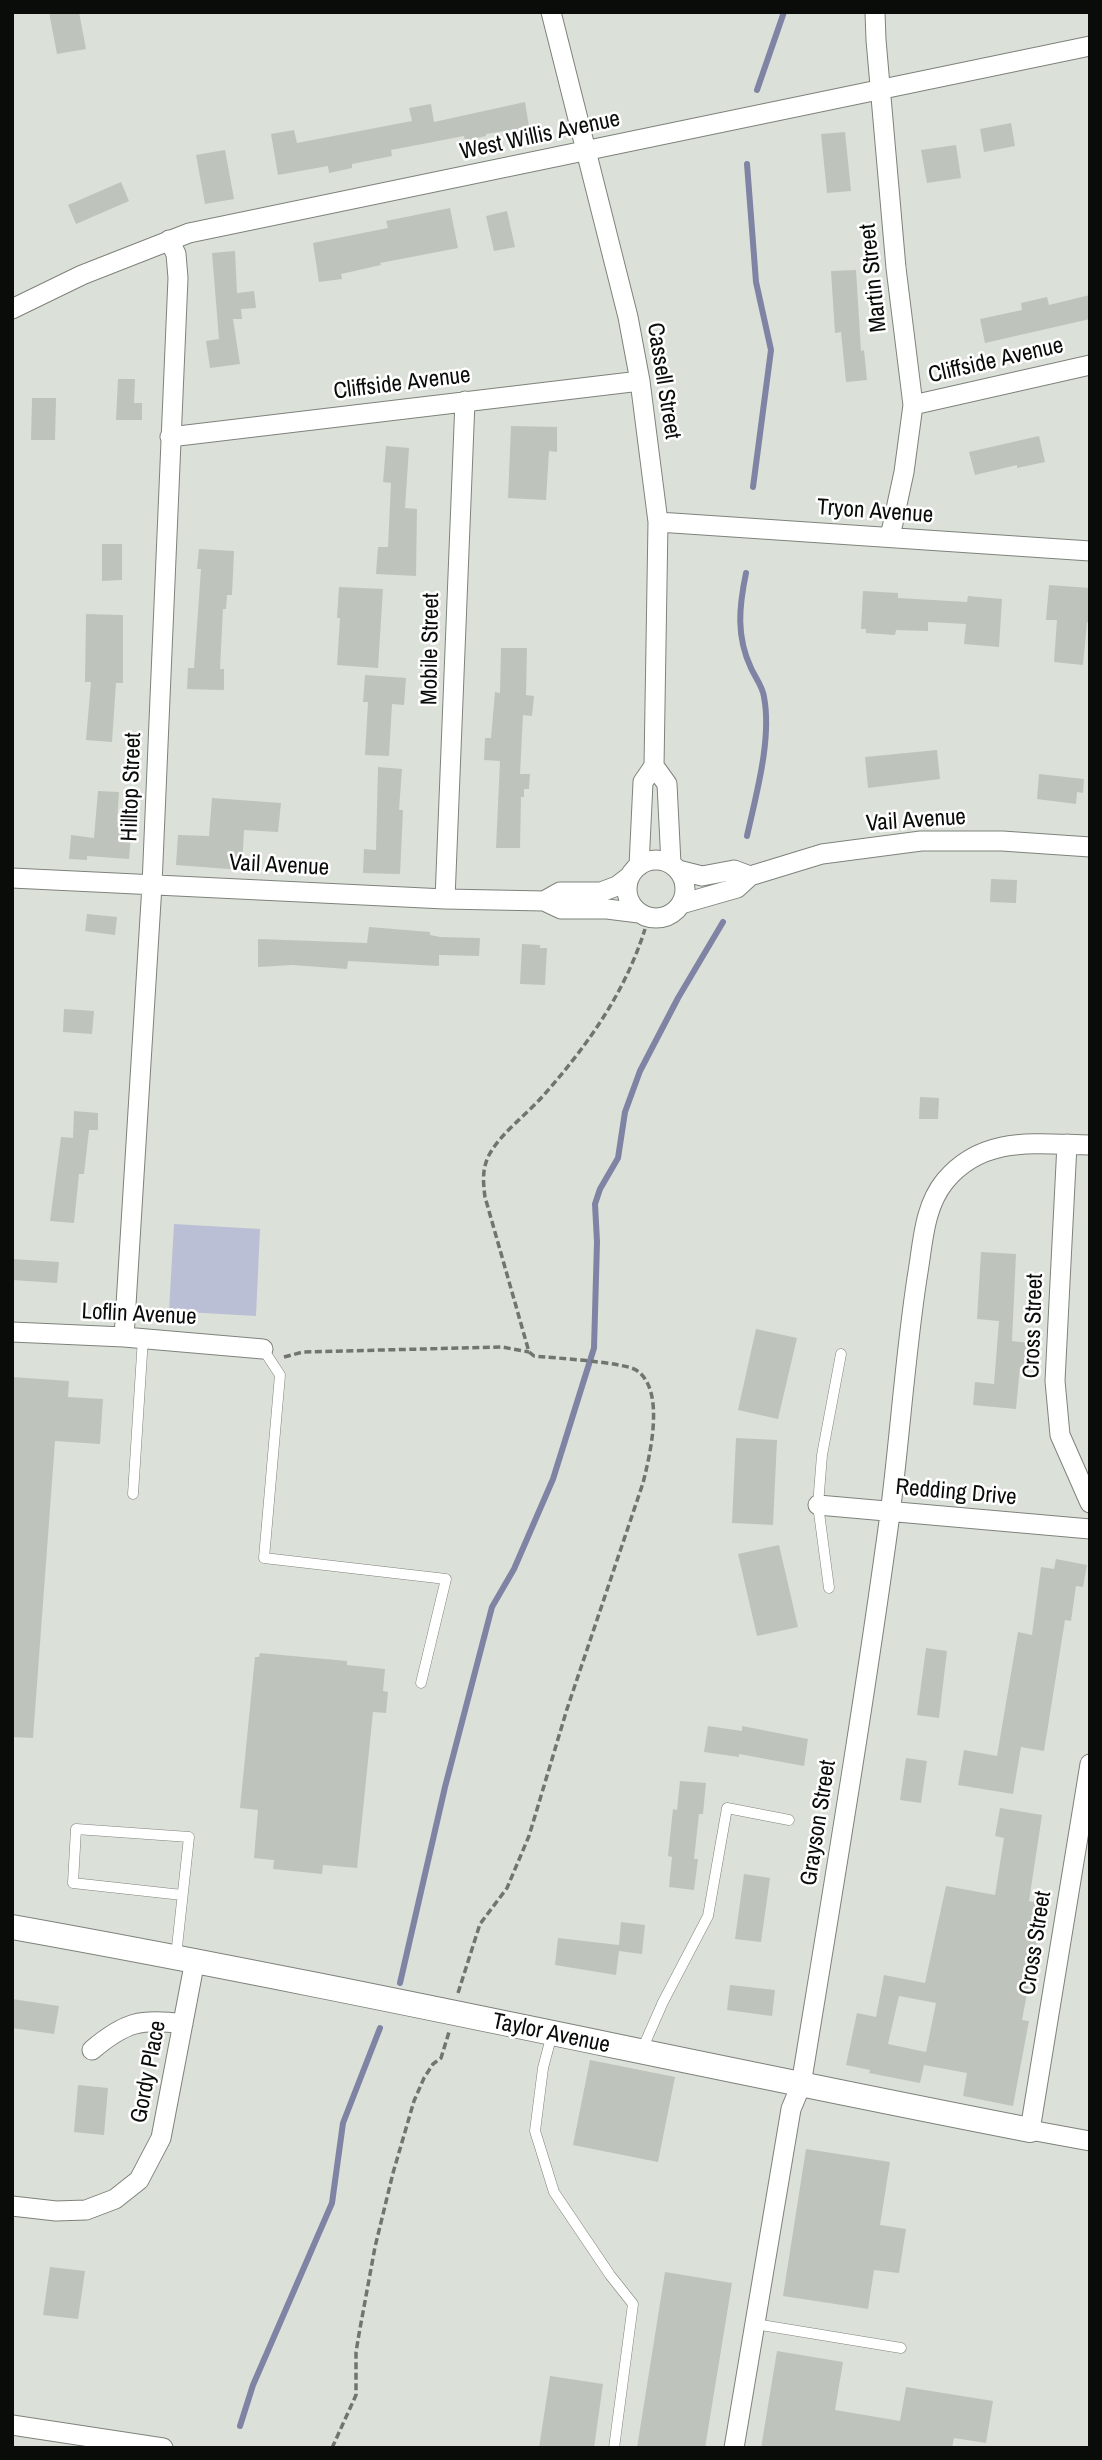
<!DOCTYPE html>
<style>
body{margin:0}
#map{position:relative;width:1102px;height:2460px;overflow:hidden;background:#dbe1d8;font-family:"Archivo Narrow",sans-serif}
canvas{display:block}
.frame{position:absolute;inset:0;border:14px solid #0a0c0a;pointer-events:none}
</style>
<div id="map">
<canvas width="1102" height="2460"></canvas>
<div class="frame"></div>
</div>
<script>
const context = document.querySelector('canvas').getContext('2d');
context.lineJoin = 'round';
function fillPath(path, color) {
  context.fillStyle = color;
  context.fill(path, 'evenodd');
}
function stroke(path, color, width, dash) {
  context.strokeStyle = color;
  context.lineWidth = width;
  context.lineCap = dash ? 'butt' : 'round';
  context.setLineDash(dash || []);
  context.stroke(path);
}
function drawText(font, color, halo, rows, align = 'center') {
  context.font = font + ' "Archivo Narrow",sans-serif';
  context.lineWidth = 5;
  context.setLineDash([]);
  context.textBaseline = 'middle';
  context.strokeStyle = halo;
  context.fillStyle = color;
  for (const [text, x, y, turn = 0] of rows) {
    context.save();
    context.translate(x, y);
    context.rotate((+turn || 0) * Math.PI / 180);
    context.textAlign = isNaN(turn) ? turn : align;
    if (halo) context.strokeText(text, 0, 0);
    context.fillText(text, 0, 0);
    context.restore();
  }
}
const green = new Path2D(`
 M174 1224 260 1229 256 1316 169 1311Z`);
const stream = new Path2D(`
 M757 90 784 12
 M747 164 756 282 771 350 753 487
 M746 573C739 607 736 636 751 668 755 677 763 687 764 697 772 739 756 795 747 836
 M400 1983 445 1787 492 1607 514 1569 553 1479 594 1348 597 1242 595 1204 600 1189 618 1158 625 1112 640 1071 678 998 723 922
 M240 2426 253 2385 332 2203 343 2123 380 2028`);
const building = new Path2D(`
 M49 12H79L86 49 57 54Z
 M525 102 529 127 486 134V136L465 141 464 136 391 150 392 156 352 164V168L329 173 328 166 278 175 271 134 294 130 297 143 412 121 409 108 431 104 434 122Z
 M1011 123 1015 146 984 152 980 129Z
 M845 132 851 191 827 193 821 134Z
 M956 145 961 178 927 183 921 150Z
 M225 150 234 199 205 204 196 155Z
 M121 182 129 201 76 224 68 205Z
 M450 208 458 248 380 263 381 265 341 274 342 279 319 282 313 243 388 228 386 221Z
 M507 211 515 247 494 251 486 216Z
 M235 251 237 293 254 291 256 308 241 309 242 319H233L240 364 210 368 206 341 219 339 212 253Z
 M856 270 861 351 864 350 867 380 846 382 841 332 835 333 831 271Z
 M1090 295V319L985 343 980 319 1022 310 1021 303 1047 297 1049 305Z
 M118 379H135L134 403H142V420H116Z
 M32 398H56L55 440H31Z
 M511 426 557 427V452L549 451 546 500 508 498Z
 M1039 436 1045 462 1017 468V465L975 475 969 452Z
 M386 446 409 448 405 508 417 509 416 576 376 574 378 547H388L391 483 383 482Z
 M102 544H122V580L102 581Z
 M199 549 234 551 232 595H227L226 609H223L220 669H224V690L187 689 188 668H194L201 569H197Z
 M1049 585 1090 588V623L1087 622 1083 665 1054 662 1057 620H1046Z
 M339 587 383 589 378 668 337 665 340 618H337Z
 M863 591 898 593V598L967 602 968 596 1002 599 999 647 964 644 966 624 928 622V631L896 630 895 635 866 633V629H861Z
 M86 614 123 615V683H116L112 742 86 740 91 682H85Z
 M501 648H527L526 695 534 696 532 716 523 715 520 774H530L529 789H524V797H521L520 848H496L500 761 484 760 485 738H491L495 692 500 693Z
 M365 675 406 678 404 705 392 704 389 756 365 755 368 702H363Z
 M937 750 940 779 868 788 865 757Z
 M378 767 402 769 399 810H403L400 874 363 873 364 849 376 850Z
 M1039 774 1084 779 1083 793 1077 792 1076 804 1037 799Z
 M98 791 119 792 117 822 132 823 129 859 87 856V860L69 859 71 835 94 838Z
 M212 798 281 803 278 832 244 830 242 870 176 865 178 835 209 836Z
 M991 879 1017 880 1016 903 990 902Z
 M87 914 117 917 115 935 85 931Z
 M369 927 430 932V935L440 937 480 938 479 956 439 955V966L348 961 347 969 292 965 258 967V939L367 943Z
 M522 944 540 945V948H547L545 985 520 984Z
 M64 1009 94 1011 92 1034 63 1032Z
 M920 1097 939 1098 938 1119H919Z
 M74 1111 98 1113V1130H89L84 1174H79L74 1223 50 1221 61 1137 73 1138Z
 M981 1252 1016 1254 1012 1341 1029 1343 1027 1368 1020 1367 1016 1409 973 1405 975 1382 994 1384 999 1321 977 1319Z
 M12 1259 59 1262 57 1283 12 1280Z
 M756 1329 797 1338 778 1419 738 1410Z
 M12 1377 69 1381 68 1397 103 1399 100 1444 55 1441 33 1738 12 1737Z
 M736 1438 777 1440 773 1525 732 1523Z
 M779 1545 798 1627 757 1636 738 1554Z
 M1056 1559 1087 1565 1083 1587 1076 1586 1071 1621 1065 1620 1044 1751 1021 1747 1013 1794 958 1785 964 1750 997 1756 1018 1632 1032 1635 1041 1567 1054 1569Z
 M926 1648 947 1651 939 1718 917 1715Z
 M260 1653 347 1661V1665L385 1669 383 1691 388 1692 386 1713 373 1712 357 1868 323 1865 322 1874 273 1869 274 1860 254 1858 258 1810 240 1808 255 1657H259Z
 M708 1726 742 1731V1726L808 1739 804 1766 739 1754V1757L704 1752Z
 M906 1758 927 1761 921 1803 900 1800Z
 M680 1781 706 1783 703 1814H699L694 1859H698L694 1890 669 1887 672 1857 668 1856 673 1809 677 1810Z
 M1000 1808 1042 1815 1029 1901 1044 1904 1022 2020 1029 2021 1013 2106 963 2096 967 2073 924 2065 920 2083 869 2073 870 2070 846 2065 857 2013 876 2017 884 1975 925 1983 946 1886 995 1895 1004 1838 995 1836ZM899 1996 936 2003 926 2052 888 2044Z
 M744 1874 770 1878 761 1942 735 1939Z
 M621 1922 645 1925 642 1954 619 1951 616 1975 555 1965 558 1938 619 1945Z
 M730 1985 775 1990 772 2016 727 2010Z
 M12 1999 59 2006 54 2034 12 2028Z
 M590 2060 675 2077 658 2162 573 2145Z
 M78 2085 108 2088 104 2135 74 2132Z
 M806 2149 890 2162 880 2225 906 2229 899 2273 874 2270 868 2309 783 2296Z
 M50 2267 85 2271 78 2319 43 2315Z
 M665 2272 732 2283 705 2448H637Z
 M777 2351 843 2362 835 2410 900 2421 906 2387 993 2401 986 2443 954 2438 952 2448H761Z
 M550 2376 603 2384 594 2448H539Z`);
const path = new Path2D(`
 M284 1357 303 1352 502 1347 529 1352
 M458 1993 480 1924 507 1888 529 1836 567 1709 643 1483C650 1455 666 1389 636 1370 623 1362 554 1358 534 1356L529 1352 485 1197C483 1182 482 1169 489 1155 501 1133 526 1115 543 1096 587 1046 625 993 645 929
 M332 2448 356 2395V2352L359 2334 375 2247 393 2173 414 2101 424 2078 433 2064 441 2058 449 2032`);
const service = new Path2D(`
 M263 1349 280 1375 264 1558 446 1579 421 1683
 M133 1494 143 1338
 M829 1588 818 1505 822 1455 841 1354
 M176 1956 189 1837 76 1829 73 1883 182 1895
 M552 2034 543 2068 535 2131 554 2192 610 2275 633 2304 614 2448
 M641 2052 663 2002 708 1916 727 1808 789 1820
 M755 2324 901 2348`);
const minor = new Path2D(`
 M551 12 628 317 640 381 658 522 654 766 643 782 639 866
 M875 12 876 40 896 268 913 405 904 472 890 537
 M12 309 82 275 189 233 1090 46
 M913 405 1090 365
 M170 437 640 381
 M658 522 1090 551
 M654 766 667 784 671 864
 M627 889a29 29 0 1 1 58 0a29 29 0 1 1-58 0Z
 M678 870 702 876 734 870 750 876
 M12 878 445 899 544 901 561 909H607L639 913
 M445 899C453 733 457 567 465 401
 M544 901 560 892H601L617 886 630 876
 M681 904 737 888 750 876 822 854 921 841H1002L1090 847
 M1067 1144 1055 1381 1060 1435 1090 1503
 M12 1332 124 1337 263 1349
 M124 1337 152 885 178 278 176 254 169 240
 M818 1505 1090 1529
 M1090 1764 1030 2130 1090 2141
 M92 2050C125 2022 141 2018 183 2024
 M12 2206 56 2211 86 2210 115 2199 139 2180 161 2138 195 1960
 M12 2425 163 2448
 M734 2448 791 2109 801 2085C832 1895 864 1705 890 1514 900 1436 905 1357 917 1278 923 1245 923 1208 945 1181 983 1135 1036 1144 1090 1145`);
const tertiary = new Path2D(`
 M12 1927C353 1988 690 2064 1030 2130`);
const streetNames = [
 ["West Willis Avenue",540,136,-12],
 ["Martin Street",874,278,-96],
 ["Cliffside Avenue",996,361,-13],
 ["Cassell Street",663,381,81],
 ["Cliffside Avenue",402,384,-7],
 ["Tryon Avenue",875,512,4],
 ["Mobile Street",431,649,-89],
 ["Hilltop Street",132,787,-88],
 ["Vail Avenue",916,821,-4],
 ["Vail Avenue",279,866,3],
 ["Loflin Avenue",139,1315,3],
 ["Cross Street",1034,1326,-88],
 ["Redding Drive",956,1493,5],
 ["Grayson Street",819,1823,-81],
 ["Cross Street",1036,1943,-81],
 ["Taylor Avenue",551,2034,12],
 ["Gordy Place",149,2072,-79]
];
fillPath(green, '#bbbfd5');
stroke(stream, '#7f84a4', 6);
fillPath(building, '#bec4bb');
stroke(service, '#7d837b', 11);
stroke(minor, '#7d837b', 21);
stroke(tertiary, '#7d837b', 26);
stroke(path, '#71756f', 3.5, [7, 3.5]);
stroke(service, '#fff', 10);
stroke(minor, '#fff', 19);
stroke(tertiary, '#fff', 24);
drawText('23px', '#0a0c0a', '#fff', streetNames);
</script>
